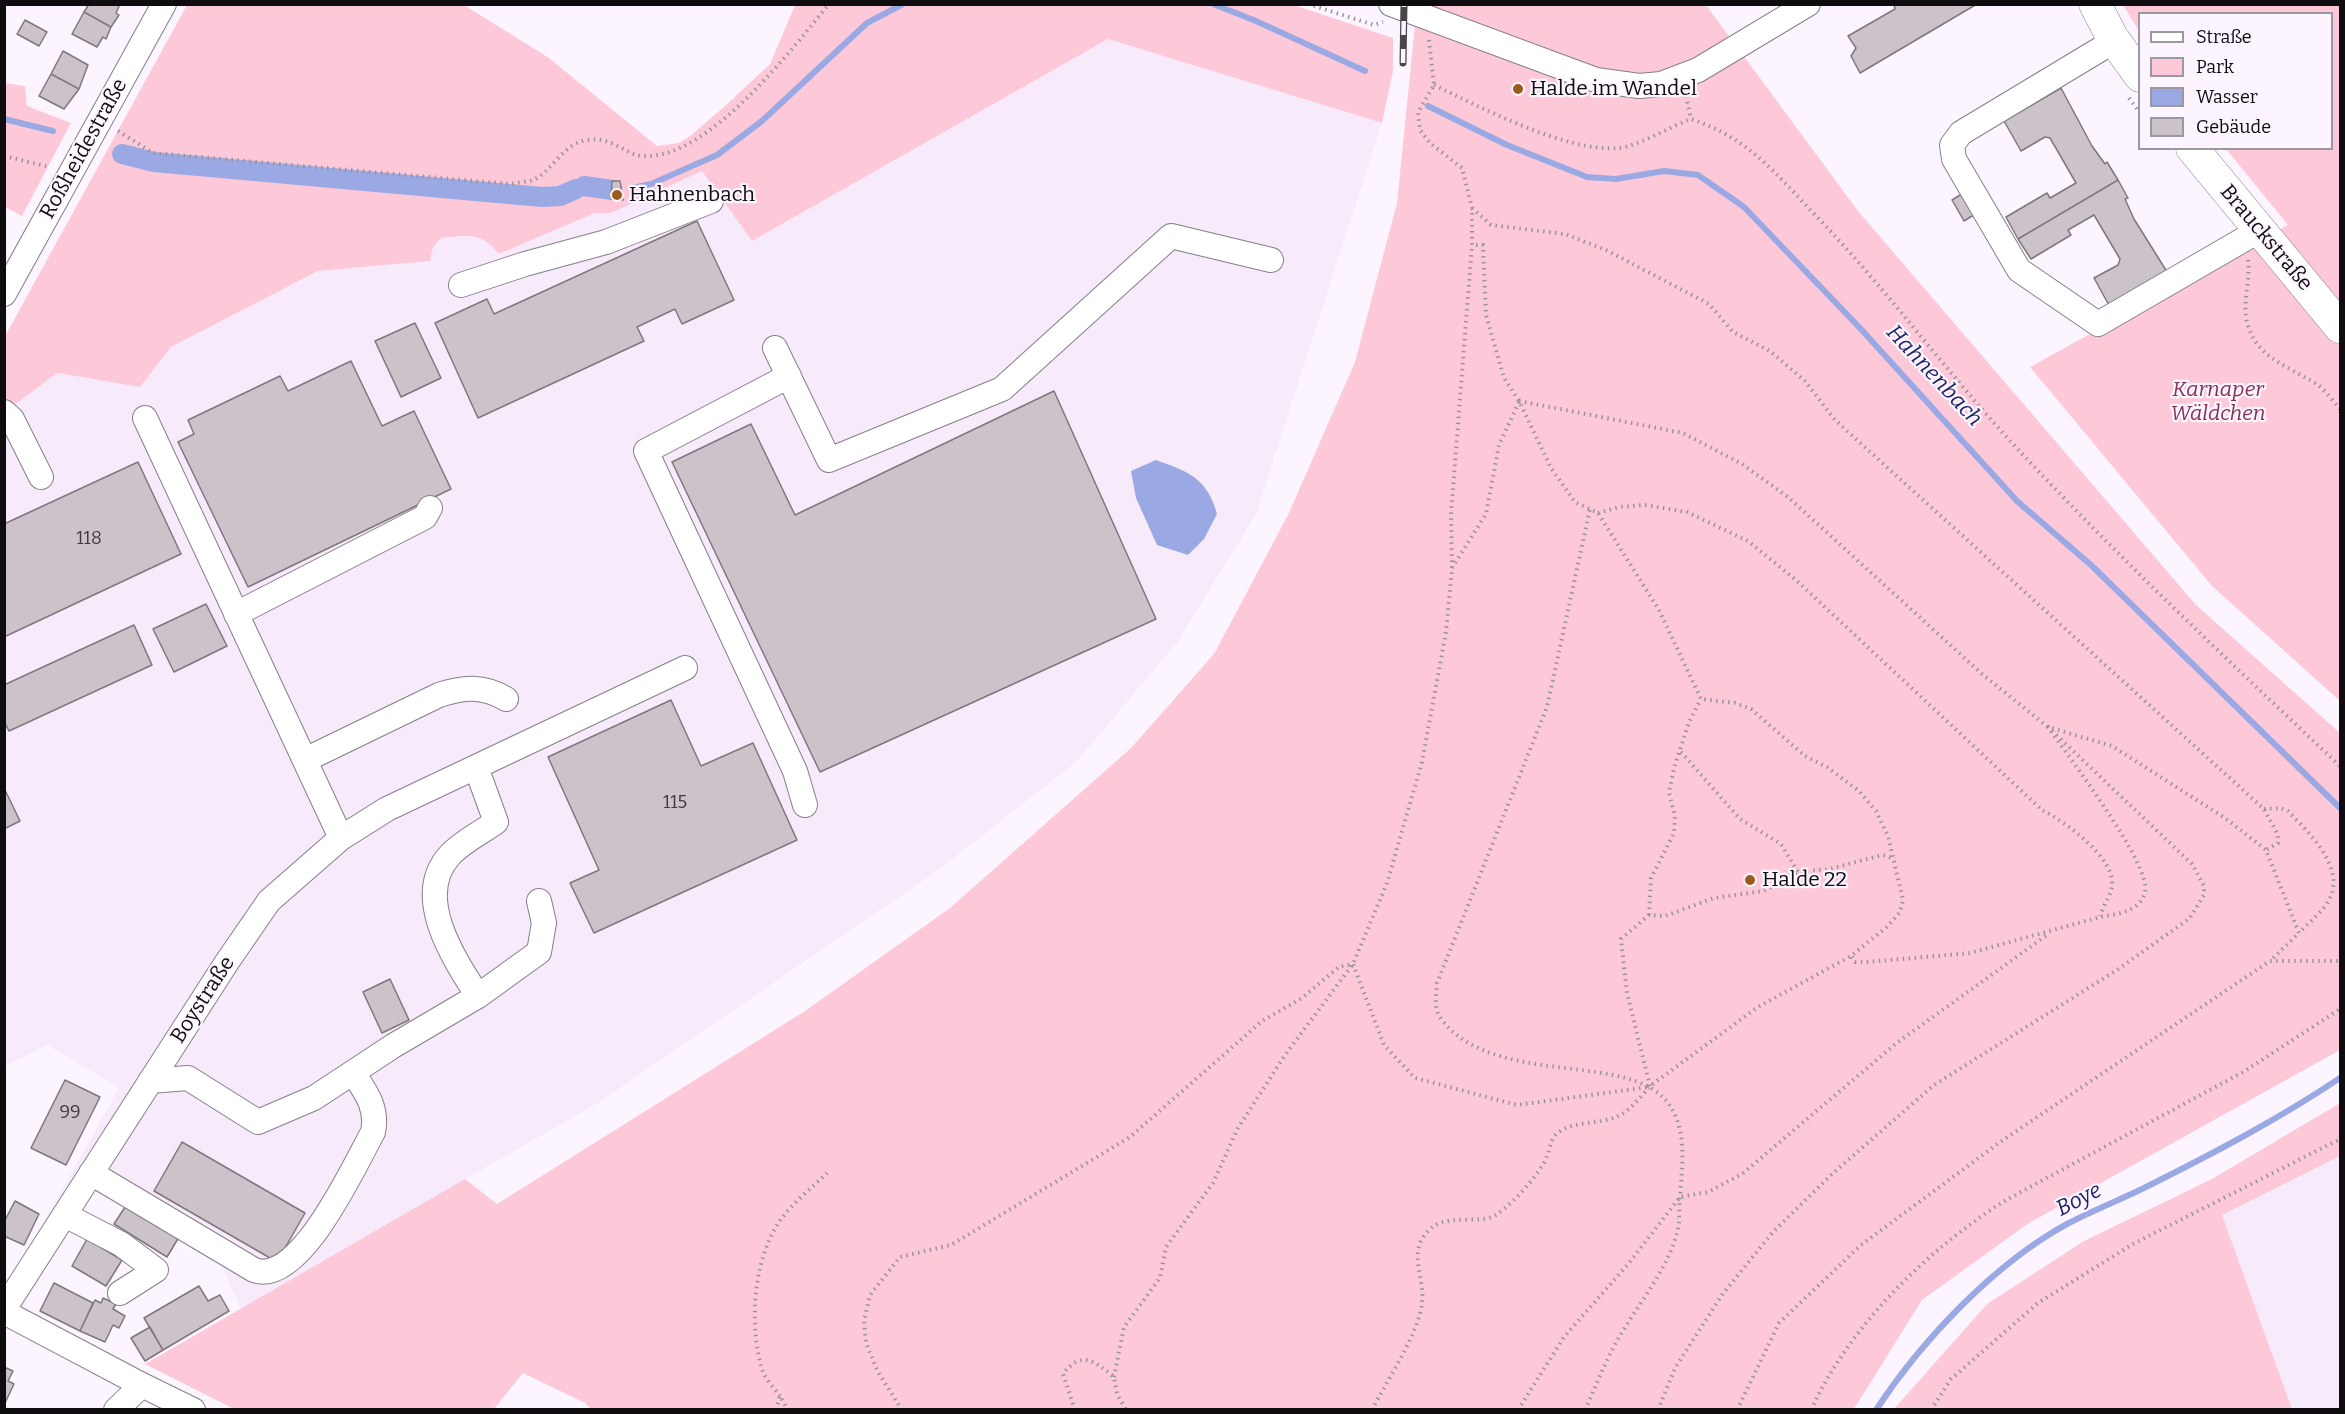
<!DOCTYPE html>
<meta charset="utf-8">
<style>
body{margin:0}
#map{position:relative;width:2345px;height:1414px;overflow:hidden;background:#fcf5ff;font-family:Bitter,serif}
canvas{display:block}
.frame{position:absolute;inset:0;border:6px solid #0f0c10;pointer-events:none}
.legend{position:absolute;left:2138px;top:12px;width:195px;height:138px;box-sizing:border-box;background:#fcf5ff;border:2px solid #9d989f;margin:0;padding:8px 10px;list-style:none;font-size:18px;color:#0f0c10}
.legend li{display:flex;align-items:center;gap:12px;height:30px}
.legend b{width:30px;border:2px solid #9d989f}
</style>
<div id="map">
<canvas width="2345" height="1414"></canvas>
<div class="frame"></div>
<ul class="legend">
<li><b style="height:8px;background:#fff"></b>Straße</li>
<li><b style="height:16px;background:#fdc9d8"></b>Park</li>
<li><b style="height:16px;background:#9aa9e4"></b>Wasser</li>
<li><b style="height:16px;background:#ccc2c9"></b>Gebäude</li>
</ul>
</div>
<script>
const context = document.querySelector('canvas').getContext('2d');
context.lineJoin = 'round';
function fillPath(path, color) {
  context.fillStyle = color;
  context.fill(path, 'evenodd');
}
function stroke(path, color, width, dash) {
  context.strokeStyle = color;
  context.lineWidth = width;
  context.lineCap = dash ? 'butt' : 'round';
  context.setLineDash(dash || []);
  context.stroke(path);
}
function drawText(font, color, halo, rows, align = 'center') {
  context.font = font + ' Bitter,serif';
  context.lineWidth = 4.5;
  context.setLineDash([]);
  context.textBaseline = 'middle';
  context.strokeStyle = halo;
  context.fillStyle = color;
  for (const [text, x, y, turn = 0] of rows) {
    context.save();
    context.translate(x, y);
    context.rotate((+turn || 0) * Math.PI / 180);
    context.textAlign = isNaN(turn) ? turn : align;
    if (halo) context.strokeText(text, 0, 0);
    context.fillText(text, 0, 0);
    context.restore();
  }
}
const built = new Path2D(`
 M1108 39 1382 123 1256 514 1177 643 1076 762 937 871 601 1101 241 1309 215 1252 100 1182 26 1300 25 1307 5 1297V1284L23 1260 119 1088 48 1045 5 1066 4 412 57 373 140 387 171 347 318 271 430 261 433 247 441 238 475 236 489 242 499 254 595 213H611L702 171 752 241Z
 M2340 1156V1409H2292L2222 1215Z`);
const green = new Path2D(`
 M187 5H464L549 58 657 146 679 143 690 136 724 107 770 64 795 5H1294L1393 38V71L1382 123 1108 39 752 241 702 171 611 213H595L499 254C481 231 467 236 441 238L433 247 430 261 318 271 171 347 140 387 57 373 5 412 4 338Z
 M1417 5H1706L1858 211 2196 605 2340 733V1050L2029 1223 1922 1300 1854 1409 592 1410 585 1403 523 1373 494 1409 236 1410 145 1364 465 1179 497 1204 805 1011 950 908 1131 748 1214 654 1288 515 1355 362 1397 203Z
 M2123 5H2340V701L2212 586 2030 367 2288 225 2226 149 2332 148V14H2140L2139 31Z
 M4 83 25 86 27 106 71 123 22 216 5 207Z
 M2340 1103V1156L2222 1215 2292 1409H1894L1987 1304 2084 1241 2212 1179Z`);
const water = new Path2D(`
 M1156 460C1189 472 1207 478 1217 514L1204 539 1188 555 1157 545 1136 498 1131 471Z`);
const stream = new Path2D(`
 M1213 4 1256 21 1365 71
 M1428 106 1507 145 1587 177 1616 179 1664 171 1698 175 1744 207 1859 327 2017 501 2091 565 2340 808
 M4 119 53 131
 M632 188 651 184 717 155 762 121 867 23 903 4
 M1876 1410C1922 1340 1994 1264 2067 1224 2093 1210 2120 1200 2146 1187 2212 1154 2279 1119 2340 1078`);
const canal = new Path2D(`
 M122 154 154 162 542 197 560 196 576 189
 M584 186 612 190`);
const building = new Path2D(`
 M89 4H120L116 13 119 15 111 27 84 12Z
 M1977 4 1860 73 1851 56 1856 48 1848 36 1895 9 1894 4Z
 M84 12 111 27 106 39 103 37 97 47 72 34Z
 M25 20 47 32 39 46 17 34Z
 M63 51 88 65 79 89 51 74Z
 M51 74 79 89 64 109 39 96Z
 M2061 88 2092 146 2105 164 2107 162 2118 180 2018 239 2006 217 2047 193 2050 198 2076 183 2050 138 2045 137 2021 151 2004 121Z
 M2118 180 2128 198 2125 199 2134 219 2169 275 2111 309 2094 278 2118 265 2120 259 2094 215 2068 230 2071 235 2031 259 2018 239Z
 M612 181H620L623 200 611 199Z
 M1965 192 1977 213 1964 221 1952 200Z
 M697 221 734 300 682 324 675 309 637 327 644 341 478 418 435 323 487 299 494 314Z
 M415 323 441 378 401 397 375 341Z
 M351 361 382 426 414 411 451 489 248 587 178 442 194 434 188 420 280 376 288 391Z
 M1054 391 1156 619 820 772 672 462 751 424 795 515Z
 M138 462 181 554 4 637V524Z
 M206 604 227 646 174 672 153 629Z
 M134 625 152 665 9 731 4 721V685Z
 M671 700 701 766 753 743 797 840 594 933 570 883 599 870 548 757Z
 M4 788 20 821 4 829Z
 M390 979 409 1020 382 1033 363 992Z
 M65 1080 100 1097 66 1165 31 1148Z
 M182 1142 305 1213 277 1262 154 1191Z
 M15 1201 39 1214 24 1245 4 1236V1222Z
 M127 1204 179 1237 167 1257 114 1224Z
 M87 1239 122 1260 106 1286 72 1266Z
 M54 1283 93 1303 80 1331 40 1311Z
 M199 1286 208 1301 220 1295 229 1311 163 1350 144 1318Z
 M103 1298 116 1304 113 1309 125 1316 119 1328 113 1325 105 1342 80 1331 95 1300 101 1303Z
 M150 1327 163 1350 145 1361 131 1338Z
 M4 1367 13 1371 8 1381 14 1384 5 1403Z`);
const path = new Path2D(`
 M1308 4 1374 25 1383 22
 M1429 40 1434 85 1418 112 1420 130 1430 143 1462 168 1472 208V245H1483L1486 315 1504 378 1519 401 1551 468 1575 502 1598 513 1659 610 1701 699
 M1434 85C1480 107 1568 153 1619 148 1641 145 1669 127 1691 119 1749 138 1776 174 1817 217 1891 294 1953 381 2026 458 2126 565 2234 666 2340 766
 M1686 96 1691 119
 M2129 98 2140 113
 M118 131 153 153 510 184C517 182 526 182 533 180 551 173 563 143 587 140 613 136 625 155 643 156 708 160 790 51 829 4
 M4 156 50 167
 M1472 208 1491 225 1565 234 1606 250 1709 304 1733 332 1770 351 1805 381 1835 420 2264 809 2278 835V843L2266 850
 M2248 260C2251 282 2241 304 2248 326 2258 359 2292 368 2318 385 2326 391 2333 401 2340 409
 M1519 401 1683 433 1742 464 1788 497 1982 674 2048 727 2112 746 2225 818 2266 850 2299 933 2270 961
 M1598 513 1619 507 1645 505 1687 512 1748 541 1796 580 2042 810C2063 820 2116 858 2112 886 2111 895 2103 906 2100 916
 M1452 568 1486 514 1499 445 1519 402
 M1681 752 1740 819 1781 844 1798 872
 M2264 809 2280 808 2288 811C2308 832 2345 866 2330 898 2324 911 2309 922 2299 933
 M1649 915 1651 878 1674 833 1675 816 1669 793 1674 768 1689 722 1701 699
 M1650 1086 1627 993 1621 939 1649 915 1665 916 1714 898 1764 891 1798 872 1829 869 1883 855 1895 859
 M1114 1377 1124 1327 1160 1278 1166 1247 1213 1183 1238 1128 1285 1055 1353 964 1387 883 1422 762 1446 632 1452 569 1451 514 1472 245
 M780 1396C774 1388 765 1379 762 1369 749 1325 753 1261 779 1222 791 1204 812 1188 827 1173
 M776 1410 780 1396 788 1410
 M902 1410 878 1372 866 1343 864 1321 870 1295 900 1257 951 1245 1130 1137 1262 1021 1302 998 1339 967 1353 964 1384 1045 1415 1078 1517 1105 1649 1087
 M1075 1410 1063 1374C1082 1349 1095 1362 1114 1377L1117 1394 1126 1410
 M1372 1410C1387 1380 1419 1334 1422 1302 1425 1282 1411 1258 1422 1239 1438 1212 1465 1223 1489 1218 1505 1214 1542 1172 1547 1156 1551 1147 1550 1138 1559 1132 1574 1121 1599 1124 1616 1117 1629 1112 1641 1097 1650 1086L1758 1007 1851 956 1888 926 1900 912 1903 900 1888 836 1876 811 1859 791 1827 767 1805 756 1751 709 1735 703 1701 699
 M1518 1410 1564 1337 1629 1263 1680 1197 1708 1192 1742 1174 1898 1042 2047 935
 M1585 1410C1596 1386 1605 1362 1618 1339 1637 1306 1671 1265 1678 1228 1680 1218 1679 1206 1680 1196 1682 1166 1688 1130 1668 1103 1631 1053 1506 1085 1449 1028 1443 1022 1436 1014 1436 1005 1435 998 1437 990 1437 983L1547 707 1590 509
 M1658 1410 1675 1368 1722 1295 1772 1233 1831 1175 1934 1085 2117 970 2190 918 2204 895V886L2192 864 2048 727C2067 755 2152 865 2145 892 2140 912 2117 914 2100 917L1970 953 1868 962H1855L1851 956
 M1737 1410 1779 1323 1861 1245 2003 1140 2270 961H2340
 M1811 1410C1850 1325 1928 1249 2006 1200L2245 1071 2340 1009
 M1931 1410 1951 1379 2038 1303 2133 1244 2340 1139`);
const minor = new Path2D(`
 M1391 4 1596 80 1639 86 1661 84 1698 70 1808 4
 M2114 41 1961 133 1952 145 1954 159 2019 270 2098 324 2260 230
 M461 285 525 264 606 242 711 201
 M4 294 164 4
 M775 348 829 460 1002 389 1171 236 1271 260
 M789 376 646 451 795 771 805 805
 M4 412 12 419 41 477
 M145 418 341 838
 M236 614 425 517 430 508
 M305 760 439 695C463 687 483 685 506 699
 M478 996 539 952 544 923 539 901
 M150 1081 188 1078 258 1122 314 1098 393 1046 478 996C454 959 412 896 450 855 462 842 482 832 496 822L476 767
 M91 1173 254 1270C300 1287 355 1164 373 1132 378 1108 366 1092 353 1073
 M65 1215 121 1244 156 1270 120 1293
 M4 1309 227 962 269 901 341 838 387 809 685 668
 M4 1312 142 1385 193 1410
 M116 1410 142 1385`);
const major = new Path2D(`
 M2095 4 2112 37 2140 76
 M2192 148 2340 327`);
const rail = new Path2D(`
 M1403 63 1404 4`);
const markers = [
 [1518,89,6,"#985d1c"],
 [617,195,6,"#985d1c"],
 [1750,880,6,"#985d1c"]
];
const numberNames = [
 ["118",89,539],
 ["115",675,803],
 ["99",70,1113]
];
const poiNames = [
 ["Halde im Wandel",1530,89],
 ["Hahnenbach",629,195],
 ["Halde 22",1762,880]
];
const streetNames = [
 ["Roßheidestraße",84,149,-61],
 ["Brauckstraße",2266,238,50],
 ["Boystraße",203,1000,-57]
];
const parkNames = [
 ["Karnaper",2218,390],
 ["Wäldchen",2218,414]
];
const waterNames = [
 ["Hahnenbach",1934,376,47],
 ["Boye",2079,1200,-27]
];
fillPath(built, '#f6eafb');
fillPath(green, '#fdc9d8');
fillPath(water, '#9aa9e4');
stroke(stream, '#9aa9e4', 6);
stroke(canal, '#9aa9e4', 20);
fillPath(building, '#ccc2c9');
stroke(building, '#80767d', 1.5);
stroke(minor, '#857f88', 26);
stroke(major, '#857f88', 33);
stroke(path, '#98939a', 4, [1.5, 4.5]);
stroke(minor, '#fff', 24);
stroke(major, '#fff', 32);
stroke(rail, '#49454a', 7);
stroke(rail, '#fcf5ff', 4.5, [14]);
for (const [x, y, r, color] of markers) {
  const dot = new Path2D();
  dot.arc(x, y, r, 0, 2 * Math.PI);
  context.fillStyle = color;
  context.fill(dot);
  stroke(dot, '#fcf5ff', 2);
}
drawText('18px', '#3e3a3e', null, numberNames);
drawText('21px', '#0f0c10', '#fcf5ff', poiNames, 'left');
drawText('21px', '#0f0c10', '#fcf5ff', streetNames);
drawText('italic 21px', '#843251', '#fcf5ff', parkNames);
drawText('italic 22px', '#1d2467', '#fcf5ff', waterNames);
</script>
